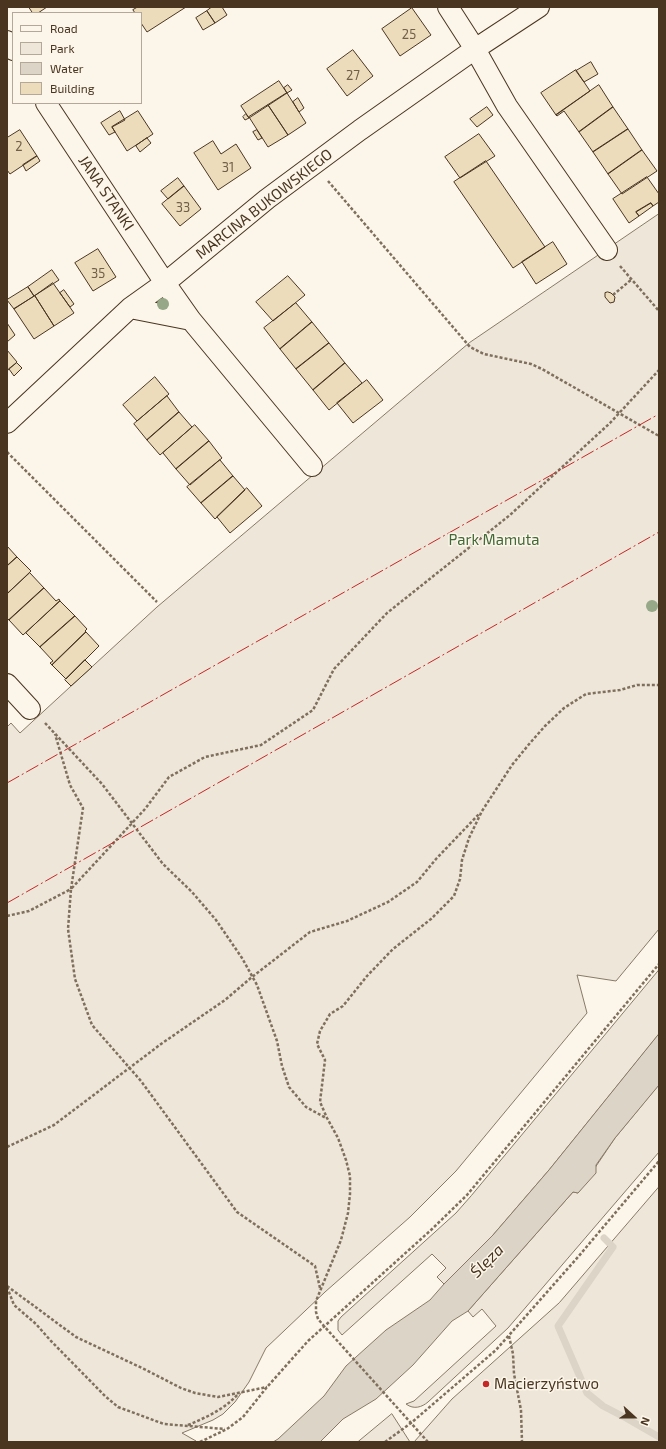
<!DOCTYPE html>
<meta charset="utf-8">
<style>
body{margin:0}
#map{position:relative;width:666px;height:1449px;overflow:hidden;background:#fbf6e9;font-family:"Exo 2",sans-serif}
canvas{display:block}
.frame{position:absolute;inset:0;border:8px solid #4a3520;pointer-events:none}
.legend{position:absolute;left:12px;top:12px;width:130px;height:92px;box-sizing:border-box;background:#fbf6e9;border:1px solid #b4a999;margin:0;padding:5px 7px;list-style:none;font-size:12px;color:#4a3520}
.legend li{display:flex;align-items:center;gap:8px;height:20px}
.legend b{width:20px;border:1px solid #b4a999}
.north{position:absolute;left:614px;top:1397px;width:40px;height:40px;-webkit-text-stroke:3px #fbf6e9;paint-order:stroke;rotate:111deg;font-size:11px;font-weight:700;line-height:16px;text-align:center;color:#4a3520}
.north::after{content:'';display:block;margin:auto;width:14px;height:18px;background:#4a3520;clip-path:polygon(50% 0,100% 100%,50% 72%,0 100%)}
</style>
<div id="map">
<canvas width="666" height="1449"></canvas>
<div class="frame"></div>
<ul class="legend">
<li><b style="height:5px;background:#fbf6e9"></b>Road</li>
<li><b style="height:11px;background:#ede6d9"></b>Park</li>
<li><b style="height:11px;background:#dcd4c6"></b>Water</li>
<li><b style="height:11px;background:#ecdcbc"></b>Building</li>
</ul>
<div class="north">N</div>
</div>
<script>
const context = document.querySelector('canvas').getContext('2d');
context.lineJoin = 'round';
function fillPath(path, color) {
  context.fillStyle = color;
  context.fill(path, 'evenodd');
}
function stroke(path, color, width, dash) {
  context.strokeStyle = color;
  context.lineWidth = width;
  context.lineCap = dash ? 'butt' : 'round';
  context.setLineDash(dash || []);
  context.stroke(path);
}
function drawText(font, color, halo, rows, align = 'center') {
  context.font = font + ' "Exo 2",sans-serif';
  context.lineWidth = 3;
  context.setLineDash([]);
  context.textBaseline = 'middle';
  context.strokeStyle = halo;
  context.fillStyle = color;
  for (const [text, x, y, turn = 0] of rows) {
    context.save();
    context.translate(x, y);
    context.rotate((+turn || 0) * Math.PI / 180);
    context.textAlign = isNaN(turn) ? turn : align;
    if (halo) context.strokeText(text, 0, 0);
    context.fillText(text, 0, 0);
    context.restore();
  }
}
const green = new Path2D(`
 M659 214V929L616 981 577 975 587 1013 456 1171 410 1217 325 1292 266 1348 249 1382 235 1402 223 1414 213 1420 182 1433 196 1441 194 1442H7V727L11 723 20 733 157 607 469 343Z
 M659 970V1034L549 1170 493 1235 444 1284 437 1277 446 1268 432 1254 342 1335 338 1330V1321L341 1317 456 1213 471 1196Z
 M659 1085V1152L508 1328 428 1402C422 1407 414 1410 406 1404L414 1401 496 1326 482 1309 473 1317 468 1311 573 1192 578 1193 615 1138Z
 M659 1187V1442H414L452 1399 559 1303Z
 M392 1414 410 1442H358Z`);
const water = new Path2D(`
 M659 1034V1085L615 1138 596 1165V1173L578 1193 573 1192 468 1311 452 1321 413 1365 376 1399 343 1419 320 1442H273L278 1439 324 1396 346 1366 386 1330 430 1300 444 1284 493 1235 549 1170Z`);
const stream = new Path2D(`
 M604 1238 613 1247 558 1326 587 1393 603 1406 626 1418 659 1437`);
const building = new Path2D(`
 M29 7H47L38 13H33Z
 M138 7H186L147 32 141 23V13H135L133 10Z
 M212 7H222L227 15 215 23 207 11Z
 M412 8 431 35 400 56 382 29Z
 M207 11 215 23 203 30 196 18Z
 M353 50 373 76 347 96 327 69Z
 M591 62 598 74 584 82 576 71Z
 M576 70 590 91 556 115 541 93Z
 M279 81 287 93 249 118 241 106Z
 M288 85 292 90 287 93 284 88Z
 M599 85 613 107 579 132 564 111 557 116 556 115Z
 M287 93 306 123 288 135 268 105Z
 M298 98 304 108 299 112 293 102Z
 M268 105 288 135 268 147 249 117Z
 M487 107 493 115 477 127 470 119Z
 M613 107 628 129 593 152 579 132Z
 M120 111 125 120 112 127 115 132 109 135 101 123Z
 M138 111 153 134 127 151 112 127Z
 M246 114 249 118 245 120 243 117Z
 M628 129 642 150 608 174 593 152Z
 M20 130 37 156 10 174 7 170V138Z
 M257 130 262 138 258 140 253 132Z
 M479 134 495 156 460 178 445 157Z
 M147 138 151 143 140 152 136 146Z
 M213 141 221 154 236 144 251 168 218 190 194 153Z
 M642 150 657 171 622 194 608 174Z
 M37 156 40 161 26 171 23 165Z
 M486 161 545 247 513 268 454 182Z
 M647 177 659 194V202L653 206 651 203 636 212 639 216 629 223 613 199Z
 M178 178 184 186 168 199 161 191Z
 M184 186 201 209 180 226 162 204Z
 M651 203 653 206 639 216 636 212Z
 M553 242 567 264 536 284 522 262Z
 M98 249 116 277 93 291 75 263Z
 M52 270 59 280 34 296 28 287Z
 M288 276 305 295 273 321 256 302Z
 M53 283 74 313 54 326 35 296Z
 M28 287 34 296 14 309 7 300Z
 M64 290 74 304 70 307 60 293Z
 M608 292 611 293 615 297 614 302 610 303 605 297V293Z
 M35 296 54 326 34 339 14 309Z
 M296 303 312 322 280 349 264 328Z
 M312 322 329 343 296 369 280 349Z
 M7 323 15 335 7 342Z
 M329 343 345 363 313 390 296 369Z
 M7 350 17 362 7 371Z
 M17 363 22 368 14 376 9 369Z
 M345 363 362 383 329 410 313 390Z
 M155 377 169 394 137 421 123 405Z
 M367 380 383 400 353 423 337 403Z
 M167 396 179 412 147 440 134 424Z
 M179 412 192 427 160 455 147 440Z
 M195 425 209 441 176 469 163 453Z
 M209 441 222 458 190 485 176 469Z
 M220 460 233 476 201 503 187 487Z
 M233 476 245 490 215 519 201 503Z
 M247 488 262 506 230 533 217 517Z
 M7 546 17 557 7 566Z
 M17 557 31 571 7 594V566Z
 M30 573 44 588 9 620 7 618V594Z
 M44 588 56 601 59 599 60 601 23 635 9 620Z
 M60 601 75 616 40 647 26 633Z
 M75 616 87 629 85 631 86 632 52 665 50 663 53 661 40 647Z
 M86 632 99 646 66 679 52 665Z
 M85 660 92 667 71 686 65 680Z`);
const path = new Path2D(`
 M328 181 470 347 484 354 531 364 542 369 659 436
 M620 266 659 311
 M613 295 632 279
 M7 452 157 602
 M45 723 102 784 163 864 192 892 216 920 242 958 257 985 277 1041 282 1066 289 1087 306 1107 326 1118
 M7 916 29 911 71 889 83 808 70 785 55 734
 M7 1147 54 1125 161 1044 225 1000 252 977 310 932 347 921 388 902 417 882 436 859 480 813
 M7 1286 76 1337 144 1369 181 1388 195 1393 218 1397 267 1387
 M7 1287 14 1305 36 1324 51 1341 105 1396 118 1407 164 1424 225 1429
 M320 1288 315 1266 237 1212 141 1081 92 1025 75 979 68 929 71 889 145 809 169 777 205 757 261 745 313 710 334 669 387 613 510 515 610 423 659 370
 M509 1336 513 1354 514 1374 521 1410 522 1442
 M188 1425C207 1417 225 1409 239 1393
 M200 1442 227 1429 243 1417 267 1387 308 1341 431 1230 467 1195 659 964
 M385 1442 411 1423 496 1350 578 1257 659 1161
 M428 1442 324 1326 318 1319 316 1312V1301L341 1240 348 1213 350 1194V1176L346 1160 338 1138 327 1118 320 1102 325 1060 317 1044 320 1031 330 1014 343 1006 367 976 393 949 431 919 454 896 460 879 462 860 469 838 482 811 512 765 530 743 545 726 564 708 586 694 620 690 637 685H659`);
const street = new Path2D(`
 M448 7 475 49 507 106 607 250
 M7 41 13 50
 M46 103 165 283 191 320 312 466
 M130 308 191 320
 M7 423 130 308 165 283 267 199 360 130 475 49 539 7
 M7 684 30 709`);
const power = new Path2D(`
 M7 783 659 414
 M7 903 659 532`);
const trees = [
 [163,304],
 [652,606]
];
const markers = [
 [486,1384,4,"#c62828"]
];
const numberNames = [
 ["25",409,35],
 ["27",353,76],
 ["2",19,147],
 ["31",228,168],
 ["33",183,208],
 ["35",98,274]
];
const streetNames = [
 ["JANA STANKI",106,193,56],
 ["MARCINA BUKOWSKIEGO",264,204,-38]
];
const parkNames = [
 ["Park Mamuta",494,540]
];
const poiNames = [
 ["Macierzyństwo",494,1384]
];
const waterNames = [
 ["Ślęza",487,1261,-45]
];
fillPath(green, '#ede6d9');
stroke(green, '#887966', 1);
fillPath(water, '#dcd4c6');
stroke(water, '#887966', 1);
stroke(stream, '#dcd4c6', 7);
fillPath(building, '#ecdcbc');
stroke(building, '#4a3520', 1);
stroke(street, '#4a3520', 22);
stroke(path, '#7f6f5c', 2.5, [3, 2]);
stroke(street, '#fbf6e9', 20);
stroke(power, '#c62828', 1, [14, 3, 2, 3]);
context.fillStyle = '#96a887';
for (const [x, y] of trees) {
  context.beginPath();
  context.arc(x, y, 6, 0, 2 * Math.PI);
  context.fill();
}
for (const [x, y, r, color] of markers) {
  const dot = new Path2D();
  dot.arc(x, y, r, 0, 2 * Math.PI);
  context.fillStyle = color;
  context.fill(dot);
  stroke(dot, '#fbf6e9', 1.5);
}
drawText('13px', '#725f47', null, numberNames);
drawText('15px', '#4a3520', '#fbf6e9', streetNames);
drawText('15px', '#436837', '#fbf6e9', parkNames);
drawText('15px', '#4a3520', '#fbf6e9', poiNames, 'left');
drawText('italic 16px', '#4a3520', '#fbf6e9', waterNames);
</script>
